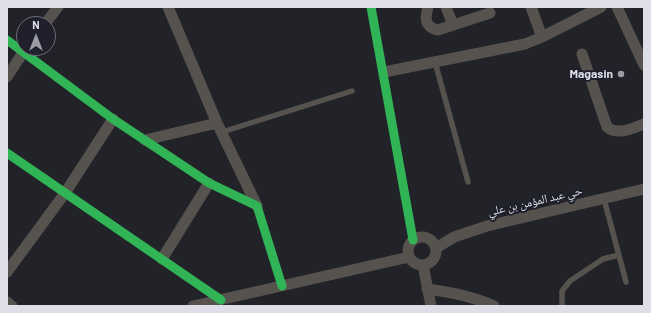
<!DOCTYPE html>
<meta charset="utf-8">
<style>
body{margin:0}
#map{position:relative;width:651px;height:313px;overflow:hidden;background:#222329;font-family:Barlow,sans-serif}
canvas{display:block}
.frame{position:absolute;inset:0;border:8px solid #dddee7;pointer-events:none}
.north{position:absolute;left:16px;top:16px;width:40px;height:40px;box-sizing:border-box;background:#1f202c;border:1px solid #6b6c77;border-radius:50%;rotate:0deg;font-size:11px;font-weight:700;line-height:16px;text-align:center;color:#dddee7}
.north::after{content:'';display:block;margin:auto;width:14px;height:18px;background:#9c9da4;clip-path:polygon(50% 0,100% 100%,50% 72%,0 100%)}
</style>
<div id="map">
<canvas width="651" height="313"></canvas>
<div class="frame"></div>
<div class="north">N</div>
</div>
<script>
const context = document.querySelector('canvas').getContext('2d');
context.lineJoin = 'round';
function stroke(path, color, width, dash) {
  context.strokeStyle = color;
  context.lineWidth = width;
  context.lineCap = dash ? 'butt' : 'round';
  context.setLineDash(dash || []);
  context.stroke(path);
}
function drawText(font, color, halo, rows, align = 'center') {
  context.font = font + ' Barlow,"Noto Naskh Arabic",sans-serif';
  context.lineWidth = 4;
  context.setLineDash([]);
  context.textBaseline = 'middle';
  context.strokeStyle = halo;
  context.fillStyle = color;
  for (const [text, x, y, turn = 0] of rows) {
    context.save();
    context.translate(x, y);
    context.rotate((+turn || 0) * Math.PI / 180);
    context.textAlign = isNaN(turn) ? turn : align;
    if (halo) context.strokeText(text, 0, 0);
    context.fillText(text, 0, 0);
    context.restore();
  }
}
const lane = new Path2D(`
 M435 62 468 182
 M222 132 352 91
 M604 199 626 282
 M562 306V291L570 281 603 259 619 255`);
const street = new Path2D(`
 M168 7 217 123 257 206
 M428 7C425 18 424 27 438 30L490 13
 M446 7 453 25
 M531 7 542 37
 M617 7 644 65
 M45 24 58 7
 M582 54 607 127C618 136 633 128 644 124
 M384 72 525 44 542 37 601 7
 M7 77 26 48
 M145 140 217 123
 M408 251a14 14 0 1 1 28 0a14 14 0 1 1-28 0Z
 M436 248 454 237 487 226 644 189
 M162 259 209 183
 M423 265 431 306
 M7 272 65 193 113 119
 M427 289C450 292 472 296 494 306
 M7 302 12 306
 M193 306 409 257`);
const fast = new Path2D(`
 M371 7 413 240
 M7 40 113 119 209 183 257 206 282 286
 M7 153 221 300`);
const markers = [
 [621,74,4,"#9c9da4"]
];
const poiNames = [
 ["Magasin",613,74]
];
const streetNames = [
 ["حي عبد المؤمن بن علي",535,201,-13]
];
stroke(lane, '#56534e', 5.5);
stroke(street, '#56534e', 11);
stroke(fast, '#30b455', 9);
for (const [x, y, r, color] of markers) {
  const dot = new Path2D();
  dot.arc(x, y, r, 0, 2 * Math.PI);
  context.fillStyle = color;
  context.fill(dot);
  stroke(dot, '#1f202c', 1.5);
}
drawText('bold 12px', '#dddee7', '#1f202c', poiNames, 'right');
drawText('12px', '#dddee7', '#1f202c', streetNames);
</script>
